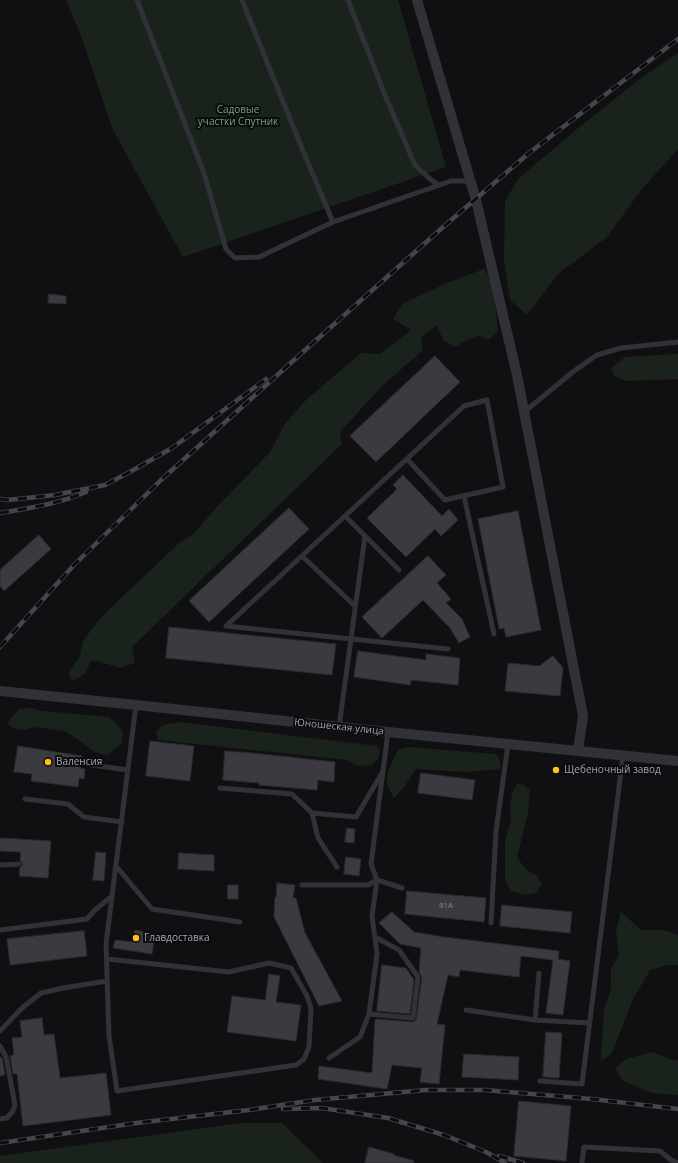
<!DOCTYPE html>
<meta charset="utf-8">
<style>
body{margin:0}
canvas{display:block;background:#101012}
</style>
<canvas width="678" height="1163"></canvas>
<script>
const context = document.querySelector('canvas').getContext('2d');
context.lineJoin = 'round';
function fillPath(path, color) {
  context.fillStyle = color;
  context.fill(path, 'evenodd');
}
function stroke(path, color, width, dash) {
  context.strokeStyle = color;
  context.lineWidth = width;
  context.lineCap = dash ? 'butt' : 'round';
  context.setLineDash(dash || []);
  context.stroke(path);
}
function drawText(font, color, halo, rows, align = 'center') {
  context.font = font + ' "Open Sans",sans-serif';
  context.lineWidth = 4;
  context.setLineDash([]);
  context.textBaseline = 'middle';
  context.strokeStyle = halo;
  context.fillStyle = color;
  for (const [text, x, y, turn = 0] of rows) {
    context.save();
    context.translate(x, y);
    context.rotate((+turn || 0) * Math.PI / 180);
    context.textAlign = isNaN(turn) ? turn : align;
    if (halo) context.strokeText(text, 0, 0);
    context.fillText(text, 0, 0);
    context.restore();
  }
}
const green = new Path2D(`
 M66 0H398L446 167 183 257 113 130 80 33Z
 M678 53V149L641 190 607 237 559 273 527 315 510 300 504 259 505 201 518 179 582 125 640 79Z
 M484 269 493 282 498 332 488 340 478 335 454 347 443 340 437 325 421 337 423 350 382 386 340 432 341 445 132 647 135 663 120 668 98 661H91L85 674 72 681 69 673 80 656 83 641 102 616 177 545 194 533 217 507 271 451 284 425 306 400 361 353 380 354 411 330 393 319 402 304 447 283Z
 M678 354V379L627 381 614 376 611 368 625 357Z
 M30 708 42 711 109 717 118 725 123 733 121 744 107 755 95 752 67 732 36 727 21 730 11 727 8 723 10 719 20 709Z
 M180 722 377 746 380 750 378 759 371 765 358 766 347 760 159 740 156 732 162 725Z
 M409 747 496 754 500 761V769L466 772 416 769 404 787 394 798C392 794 389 790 388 786 384 776 394 757 399 749Z
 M517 784 524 785 530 791 528 812 517 858 527 870 537 876 542 884 536 893 525 895 511 891 505 880V842L511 820 510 807 512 793Z
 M621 912 641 930H664L678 935V965H667L650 970 633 999 612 1053 601 1061 604 1010 611 989V969L619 956 616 930Z
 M652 1052 675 1061 678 1060V1095L652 1093 623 1081 615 1068 626 1059Z
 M241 1123H282L323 1163H0V1156Z`);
const building = new Path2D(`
 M49 294 66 296V304L48 303Z
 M435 356 460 382 376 462 350 436Z
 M403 475 442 516 449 509 458 520 441 536 435 529 406 557 367 518 397 489 393 485Z
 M289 508 309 529 209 622 189 601Z
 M518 511 541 630 506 637 504 628 499 629 478 519Z
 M39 535 51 549 4 591 0 586V570Z
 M428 556 446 575 437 583 451 599 446 603 462 619 470 637 459 643 450 628 423 600 382 638 362 617Z
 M169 627 336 644 332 675 166 658Z
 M358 651 426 660V654L460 658 458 685 411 680 410 685 354 677Z
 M553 656 563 668 560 696 505 691 508 663 539 666Z
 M150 741 194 746 190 781 146 776Z
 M18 746 82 756 80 768 85 769 84 779 79 778 78 787 31 781 32 774 14 772Z
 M225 751 253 753 335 762 334 782 318 780 317 790 259 785V783L223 780Z
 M421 773 475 780 472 800 418 793Z
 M347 828 355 829 354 843 345 842Z
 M0 838 51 841 48 878 19 876 20 868 23 864 20 860 21 852 0 851Z
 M96 852 106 853 104 881 93 880Z
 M179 853 214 855V871L178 869Z
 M346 857 361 859 359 876 344 874Z
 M277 883 295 885 293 898H296L305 933 342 1001 319 1006 274 917 275 897H276Z
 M228 885H238V899H228Z
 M407 891 486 898 484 922 405 914Z
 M502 905 572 912 570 933 500 926Z
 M392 912 414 932 444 937 559 951 558 959 570 961 563 1015 546 1013 553 960 521 956 519 977 460 970 459 977 448 975 437 1024 445 1025 439 1084 420 1082 422 1068 392 1065 387 1089 318 1079 319 1066 372 1073 375 1020 376 1019 413 1022 416 1020 422 977 419 972 421 948 400 944 379 923Z
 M135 930 155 934 152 954 113 948 115 940 133 942Z
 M84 931 87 956 10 965 7 939Z
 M382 965 406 968 414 980 410 1014 377 1011Z
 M269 974 280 976 276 1002 301 1005 296 1041 227 1032 232 996 265 1000Z
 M42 1018 44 1035 54 1034 60 1078 106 1073 111 1115 23 1126 17 1074H13L10 1056 14 1055 12 1038 22 1037 20 1021Z
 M546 1032 562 1033 559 1078 543 1077Z
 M464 1054 519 1057 518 1080 462 1077Z
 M0 1057H1L2 1058 5 1075 0 1076Z
 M519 1101 571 1106 566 1161 514 1156Z
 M369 1147 394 1154V1155L414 1161V1163H365Z`);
const lane = new Path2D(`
 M137 0 204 173 226 249 235 258 259 257 333 222 451 181H469
 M242 0 303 151 333 222
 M348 0 385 95 415 165 430 179 439 185
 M524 412 574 371 597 355 621 348 678 342
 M407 459 445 500 503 487 487 400 464 406 226 626 448 649
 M464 496 494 634
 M345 516 399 570
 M302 556 355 606
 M339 727 365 536
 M85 764 128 770
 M220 788 292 794 312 813 356 817 382 773
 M25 799 68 804 84 817 122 822
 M312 813 318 838 337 867
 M0 865 19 864
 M116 866 152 909 240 922
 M302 885H368L377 880 402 888
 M491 923 496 831 508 744
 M0 930 87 919 95 910 112 896
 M375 937 399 950 418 977 413 1018 369 1014 377 954 372 916 377 880 371 864 388 732
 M107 959 229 972 269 963 291 968 307 996 311 1008 309 1047 304 1059 296 1065 117 1091 109 1036 106 944 136 705
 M466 1010 535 1020 589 1023
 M535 1020 539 973
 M0 1031 22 1008 41 993 63 988 107 981
 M0 1046 6 1057 15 1105 13 1111 7 1118 0 1119
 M329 1058 360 1037 369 1014
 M540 1081 582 1084 623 755
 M582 1163 584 1147 660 1151 671 1160 678 1163`);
const street = new Path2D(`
 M417 0 476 200 517 375 583 716 578 751
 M0 691 136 705 388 732 678 761`);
const rail = new Path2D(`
 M0 499 8 500 55 495 105 485 128 473 172 448 266 379
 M0 513C29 508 59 504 86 492
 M0 647 74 565 161 480 304 351 442 228 529 153 678 39
 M283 1109 322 1108 388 1118 444 1135 486 1152 505 1163
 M0 1143 136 1123 249 1110 315 1100 426 1090H485L592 1099 678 1109
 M499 1156 523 1163`);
const markers = [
 [48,762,4,"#ffc11b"],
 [556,770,4,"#ffc11b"],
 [136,938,4,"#ffc11b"]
];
const numberNames = [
 ["81А",446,906]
];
const parkNames = [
 ["Садовые",238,110],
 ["участки Спутник",238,122]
];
const streetNames = [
 ["Юношеская улица",339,727,6]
];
const poiNames = [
 ["Валенсия",56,762],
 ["Щебеночный завод",564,770],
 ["Главдоставка",144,938]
];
fillPath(green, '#1a221c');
fillPath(building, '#3a3a40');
stroke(building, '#2a2a2e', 1);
stroke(lane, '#313237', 5);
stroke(street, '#313237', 10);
stroke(rail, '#44454d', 4.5);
stroke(rail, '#0c0b0d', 3, [9]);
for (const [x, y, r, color] of markers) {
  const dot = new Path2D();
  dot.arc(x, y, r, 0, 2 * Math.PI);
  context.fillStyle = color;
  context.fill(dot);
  stroke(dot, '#0c0b0d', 1.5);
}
drawText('8px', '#868a97', null, numberNames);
drawText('10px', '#75a27a', '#0c0b0d', parkNames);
drawText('10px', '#a0a5b4', '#0c0b0d', streetNames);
drawText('10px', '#a0a5b4', '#0c0b0d', poiNames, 'left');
</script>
